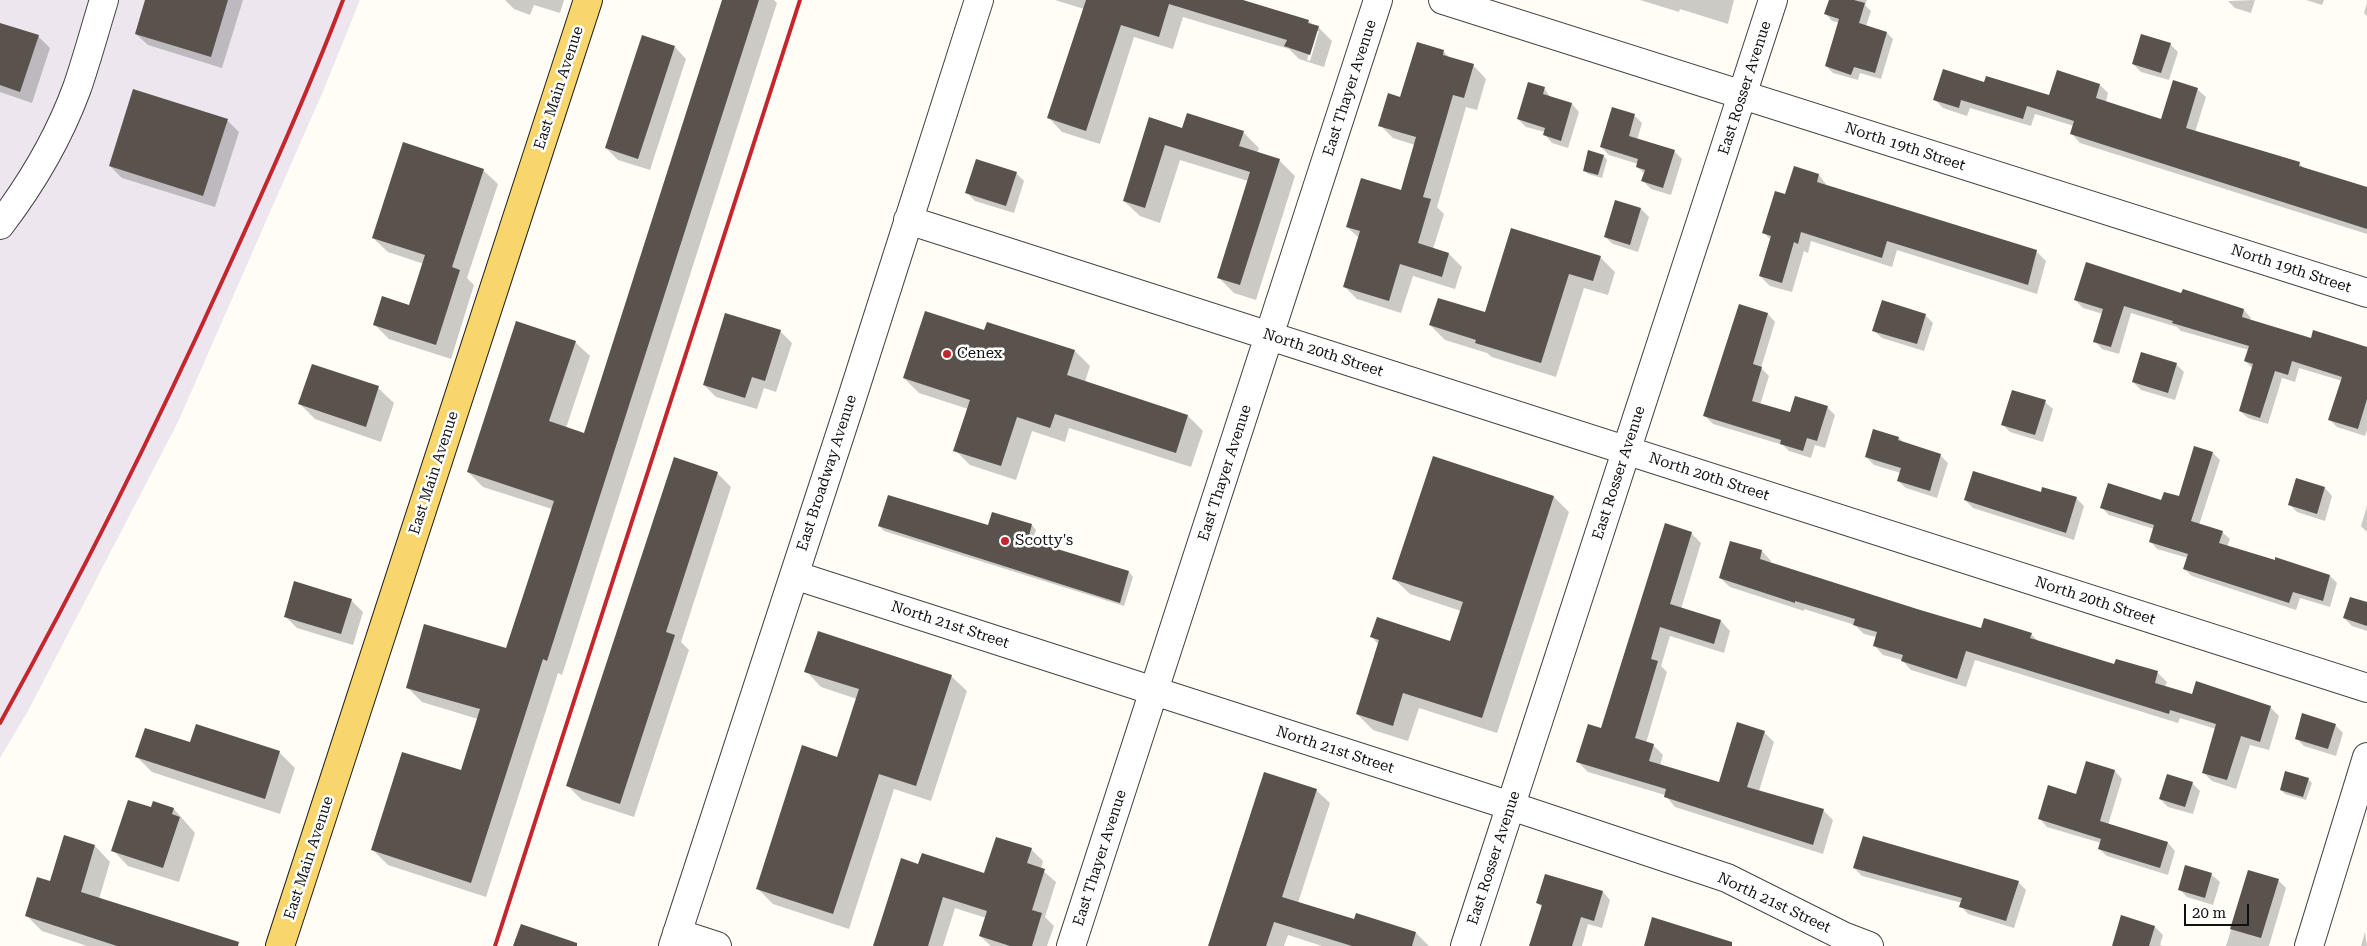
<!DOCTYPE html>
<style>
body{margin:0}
#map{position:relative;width:2367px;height:946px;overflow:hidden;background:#fffdf5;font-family:"Roboto Serif",serif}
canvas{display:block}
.scale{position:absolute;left:2184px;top:904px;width:65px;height:22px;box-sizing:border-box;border:2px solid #111;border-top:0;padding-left:6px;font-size:15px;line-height:18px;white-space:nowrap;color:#111;-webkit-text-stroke:4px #fff;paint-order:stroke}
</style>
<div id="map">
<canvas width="2367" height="946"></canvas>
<div class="scale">20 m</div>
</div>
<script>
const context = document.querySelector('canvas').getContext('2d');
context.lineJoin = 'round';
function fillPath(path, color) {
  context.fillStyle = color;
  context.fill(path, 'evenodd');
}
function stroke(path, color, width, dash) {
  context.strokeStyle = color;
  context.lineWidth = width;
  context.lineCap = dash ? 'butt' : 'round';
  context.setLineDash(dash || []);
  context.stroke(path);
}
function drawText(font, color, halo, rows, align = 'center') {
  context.font = font + ' "Roboto Serif",serif';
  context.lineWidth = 5;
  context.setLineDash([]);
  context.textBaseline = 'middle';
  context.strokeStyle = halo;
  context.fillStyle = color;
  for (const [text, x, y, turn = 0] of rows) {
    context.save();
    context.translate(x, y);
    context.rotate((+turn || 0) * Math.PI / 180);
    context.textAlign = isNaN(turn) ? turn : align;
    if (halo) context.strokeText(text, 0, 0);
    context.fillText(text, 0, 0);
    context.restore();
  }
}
const industrial = new Path2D(`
 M0 0H360L324 89 178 422 28 711 0 758Z`);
const shadow = new Path2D(`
 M147 0H243L222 68 148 45 136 34Z
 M505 0H564L560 13 534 5 530 15 514 9Z
 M723 0H774L777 3 562 675 558 673 486 897 388 865 373 850 461 772 478 719 422 702 407 687 507 649 552 509 483 487 468 472 575 342 590 356 566 428 585 435Z
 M1055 0H1237L1308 21 1319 28 1332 41 1324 67 1299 59 1289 49 1183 17 1173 49 1134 37 1100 144 1062 132 1049 118 1084 9ZM1316 31H1319L1310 61 1307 60Z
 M1640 0H1734L1728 24 1680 9 1679 12Z
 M1830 0H1867L1865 5 1871 11 1866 26 1887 33 1893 39 1881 79 1860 73 1858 80 1833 73 1826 66 1840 23 1832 21 1826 14Z
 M2255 0 2251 13 2235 8 2228 1Z
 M2306 0H2324L2322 5Z
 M2367 3V16L2364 13Z
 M0 25 38 36 50 48 32 103 0 92Z
 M2170 44 2178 52 2169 80 2141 72 2133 64Z
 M675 47 686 59 650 170 618 160 606 148Z
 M1444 52 1451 59 1473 65 1486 79 1477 110 1466 107 1437 207 1444 214 1433 249 1449 254 1462 267 1455 289 1413 276 1401 313 1357 299 1344 286 1359 238 1347 227 1402 192 1415 145 1393 138 1380 125Z
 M1984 84 2050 97 2100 85 2108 93 2106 102 2162 120 2197 89 2206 97 2195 132 2299 163 2305 169 2367 188V234L2080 143 2072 134 2074 126 2035 114 2031 126 1970 108 1967 116 1943 108 1935 100Z
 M1544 88 1551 98 1572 104 1579 112 1568 148 1552 143 1545 135V132L1526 127 1518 119Z
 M1635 116 1642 123 1637 140 1674 151 1682 159 1671 195 1651 189 1643 181 1645 174 1637 167 1638 164 1609 155 1601 147Z
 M1150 119 1183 129 1243 132 1259 148 1257 153 1279 160 1295 176 1256 300 1234 293 1218 277 1248 181 1180 160 1160 223 1140 216 1124 201Z
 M227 120 239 132 215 207 122 178 110 166Z
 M1589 152 1604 156 1607 160 1602 178 1588 174 1584 170Z
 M1794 168 1819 175 1828 187 2036 251 2046 261 2037 294 1897 250 1892 267 1811 241 1808 253 1804 251 1792 292 1770 286 1760 276 1771 240 1764 233 1786 196Z
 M483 170 498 184 467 278 474 285 451 359 389 339 374 324 410 307 424 264 388 252 373 238Z
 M1016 173 1024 181 1014 213 975 201 967 193Z
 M1616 202 1641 209 1649 217 1638 252 1613 244 1605 237Z
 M1600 257 1615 272 1608 295 1584 288 1556 377 1492 357 1487 353 1445 340 1430 325 1486 314Z
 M2183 291 2244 310 2251 318 2250 320 2312 339 2367 348V430L2365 436 2337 427 2330 420 2342 381 2299 368 2295 382 2282 378 2268 424 2248 418 2240 411 2253 369 2245 361 2249 350 2181 331 2177 327 2131 313 2119 354 2102 349 2095 341 2103 314 2083 308 2075 300 2182 295Z
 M1740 306 1768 314 1775 322 1761 368 1769 376 1760 405 1790 414 1827 407 1835 415 1825 448 1815 445 1811 458 1789 451 1783 445 1713 424 1705 416Z
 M1925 315 1933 323 1924 351 1882 338 1874 331Z
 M988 323 1075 351 1090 366 1085 382 1188 416 1203 431 1191 467 1069 428 1065 442 1032 431 1016 480 970 465 955 450 968 409 919 393 904 378 985 332Z
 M780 331 792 343 776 392 764 388 757 409 716 397 704 385Z
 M2176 364 2184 372 2175 400 2141 390 2133 382Z
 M378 388 394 403 381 442 315 419 300 404Z
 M2045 402 2053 409 2043 442 2010 432 2002 424Z
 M1899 438 1905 444 1940 455 1948 463 1937 498 1906 488 1898 481 1901 473 1874 465 1866 457Z
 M2213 453 2220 460 2199 525 2222 532 2230 539 2227 547 2330 576 2337 583 2330 607 2300 598 2296 610 2192 576 2184 569 2188 558 2157 549 2150 541 2154 529 2109 515 2102 508 2180 498Z
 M717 473 731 487 681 642 689 650 634 817 582 800 568 786Z
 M2325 488 2332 496 2325 521 2297 512 2289 504Z
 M2041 493 2076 498 2084 506 2074 540 1973 508 1965 500Z
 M1554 497 1569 512 1497 733 1419 708 1408 741 1373 730 1357 714 1379 645 1372 637 1451 643 1461 611 1410 594 1394 579Z
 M2367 506V532L2361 526Z
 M993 513 1032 525 1036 530 1032 542 1129 572 1133 577 1124 606 884 531 879 526 989 527Z
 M1691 533 1701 543 1681 609 1721 621 1730 631 1724 653 1670 636 1661 666 1667 672 1646 743 1653 745 1663 755 1660 766 1720 784 1764 732 1774 742 1759 791 1823 810 1833 820 1823 854 1675 807 1665 795 1588 772 1578 762 1601 729Z
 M1762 551 1771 561 1770 563 1916 611 1982 629 2031 634 2039 642 2115 666 2117 660 2158 673 2167 682 2165 687 2193 696 2270 707 2279 716 2269 750 2250 745 2236 789 2212 781 2203 772 2216 729 2180 718 2178 723 1975 660 1966 687 1911 670 1902 660 1883 655 1874 645 1876 637 1864 634 1855 625 1804 609V611L1730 587 1720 578Z
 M351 600 363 612 353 645 297 628 285 616Z
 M2367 604V631L2352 626 2344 618Z
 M806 671 951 676 967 691 931 801 894 789 849 929 773 904 757 888 838 758 857 699 821 687Z
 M2335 725 2343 733 2336 756 2304 746 2296 738Z
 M191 744 279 752 295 768 280 814 152 772 137 757Z
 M2115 771 2122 779 2108 825 2168 843 2175 851 2168 875 2107 856 2099 849 2101 843 2047 827 2040 819Z
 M2308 779 2312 783 2306 800 2285 794 2281 790Z
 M2192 783 2200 791 2193 814 2168 807 2160 799Z
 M1316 790 1330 803 1298 903 1355 921 1416 933 1429 946H1322L1288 935 1284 946H1210Z
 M152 809H174L195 833 179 882 128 866 113 850Z
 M95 846 110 862 99 899 232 946H87L42 931 27 916 51 883Z
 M1031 849 1043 861 1041 869 1056 882 1045 917 1054 926 1047 946H991L980 936 986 918 955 908 943 946H874L919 865 985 875Z
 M2186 867 2212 875 2220 882 2213 905 2187 897 2179 889Z
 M1854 868 2018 882 2026 890 2014 928 1968 914 1961 906 1962 903 1862 876Z
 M2249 871 2278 880 2286 888 2269 946H2226Z
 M1603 892 1610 900 1602 928 1588 924 1582 946H1530L1542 907 1537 903Z
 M2122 917 2155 927 2163 935 2160 945 2163 946H2113Z
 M2365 932 2367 946H2361Z`);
const building = new Path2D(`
 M145 0H228L211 57 135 34Z
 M722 0H759L547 661 543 659 471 883 371 850 402 752 461 770 480 709 406 688 424 624 506 648 554 501 467 472 516 321 576 341 549 421 584 433Z
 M1086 0H1243L1309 20 1308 23 1319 26 1310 55 1284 46 1287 40 1169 4 1159 37 1121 25 1086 131 1047 118Z
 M1829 0H1854L1865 3 1859 23 1887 32 1875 73 1854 67 1851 75 1825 66 1839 19 1824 14Z
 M0 23 39 35 20 92 0 85Z
 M2141 34 2171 43 2161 73 2132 64Z
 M642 35 675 46 638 159 605 148Z
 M1417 42 1444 50 1443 55 1474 64 1464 98 1453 95 1423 197 1431 199 1418 243 1449 253 1442 277 1400 264 1389 301 1343 287 1360 231 1346 227 1361 178 1401 190 1416 137 1378 126 1388 93 1400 97Z
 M1943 69 1984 82 1986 76 2049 95 2057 70 2100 84 2096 98 2161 119 2173 80 2198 88 2186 128 2300 162 2299 166 2367 187V229L2070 134 2074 121 2027 106 2023 119 1961 100 1959 108 1933 100Z
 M1528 82 1545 87 1543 94 1572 103 1561 141 1543 135 1545 128 1517 119Z
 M133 89 228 119 203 196 109 166Z
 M1612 107 1635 114 1629 136 1675 150 1663 188 1641 181 1645 170 1636 167 1638 159 1600 147Z
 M1187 113 1244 131 1239 146 1280 159 1240 285 1217 278 1250 172 1165 145 1145 208 1123 201 1149 117 1182 128Z
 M403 142 484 169 452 267 460 270 436 345 373 325 382 296 409 305 425 255 372 238Z
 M1588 150 1604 155 1598 175 1583 171Z
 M976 159 1017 172 1006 206 965 193Z
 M1794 166 1819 174 1817 182 2037 250 2028 285 1887 241 1882 258 1801 232 1798 244 1794 242 1782 283 1759 276 1771 236 1762 233 1775 191 1785 194Z
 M1615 200 1641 208 1630 245 1604 237Z
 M1511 228 1601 256 1593 281 1569 274 1541 363 1475 343 1476 340 1429 325 1438 298 1485 312Z
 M2086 262 2181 293 2183 289 2244 309 2242 317 2311 338 2313 330 2367 347V399L2358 429 2328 420 2342 377 2292 361 2288 375 2275 371 2260 418 2239 411 2253 364 2244 361 2249 346 2172 323 2173 321 2124 306 2111 347 2093 342 2103 309 2074 300Z
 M1882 300 1926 314 1917 344 1872 331Z
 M1739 304 1768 313 1753 364 1762 367 1752 401 1790 412 1795 396 1828 406 1817 441 1807 438 1803 451 1780 444 1781 440 1703 416Z
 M925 311 984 330 987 322 1075 350 1067 375 1188 415 1176 453 1055 414 1050 428 1017 417 1001 466 953 451 970 400 903 378Z
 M725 313 781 330 765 381 752 377 745 398 703 385Z
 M2141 352 2177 363 2168 393 2132 382Z
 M312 364 379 386 366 427 298 404Z
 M2012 390 2046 400 2035 435 2001 425Z
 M1873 429 1899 437 1898 440 1941 454 1930 491 1897 481 1901 468 1865 457Z
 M2194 446 2213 452 2191 521 2223 531 2219 543 2275 560V557L2330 575 2323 601 2293 592 2289 603 2183 569 2188 554 2149 542 2154 525 2100 508 2108 483 2161 500 2164 492 2179 496Z
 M1433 456 1554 496 1482 718 1403 693 1393 726 1356 714 1379 640 1370 637 1377 617 1450 641 1463 602 1392 579Z
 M674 457 718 472 666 632 675 635 620 804 566 786Z
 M1973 471 2041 492 2042 487 2077 497 2066 533 1964 500Z
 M2296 478 2325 487 2317 514 2288 505Z
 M888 495 988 525 992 512 1032 524 1028 540 1129 571 1120 603 878 526Z
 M1665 523 1692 532 1670 604 1721 620 1714 644 1660 627 1651 659 1658 661 1635 738 1654 744 1649 761 1719 782 1737 722 1765 731 1747 787 1824 809 1813 845 1664 797 1666 789 1576 762 1588 724 1601 728Z
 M1730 541 1762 550 1760 559 1917 609 1981 628 1984 618 2032 633 2030 638 2114 664 2116 659 2158 671 2155 683 2192 694 2196 681 2271 706 2260 742 2241 736 2227 780 2202 773 2216 724 2170 710 2169 714 1966 651 1957 679 1901 661 1903 655 1873 646 1877 632 1853 625 1855 619 1795 601V603L1719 578Z
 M294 581 352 599 341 634 284 617Z
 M2350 597 2367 602V626L2343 618Z
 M818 631 952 675 916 786 879 774 833 914 756 889 802 745 837 757 859 689 804 672Z
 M2302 713 2336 724 2328 749 2295 739Z
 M196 724 280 751 265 799 135 757 145 728 190 742Z
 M2086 761 2115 770 2100 821 2168 842 2160 868 2098 849 2101 839 2038 819 2048 785 2076 794Z
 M2285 771 2309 778 2303 797 2280 790Z
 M1264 772 1317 789 1282 897 1354 919 1356 913 1416 932 1412 946H1352L1274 922 1266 946H1208Z
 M2167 774 2193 782 2185 807 2159 799Z
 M128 800 151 807 153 801 174 808 172 814 180 817 163 868 111 851Z
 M64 835 95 845 81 892 239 942 238 946H117L25 916 37 877 50 881Z
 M1863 836 2019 881 2006 921 1959 907 1962 898 1853 868Z
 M996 837 1032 848 1027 863 1045 869 1032 910 1042 913 1032 946H1010L979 936 987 911 943 897 928 946H873L901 858 918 864 922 853 984 873Z
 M2185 865 2212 873 2205 898 2178 890Z
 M2248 870 2279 879 2261 938 2230 929Z
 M1545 874 1603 891 1594 921 1581 917 1572 946H1529L1542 905 1536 903Z
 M2121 915 2155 926 2149 946H2112Z
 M1652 917 1732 942V946H1644Z
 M521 924 577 943V946H513Z`);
const minor = new Path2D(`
 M1443 0 2367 293
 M908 220 2367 688
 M0 225C32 183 59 137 77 88 87 59 95 29 104 0
 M794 575 1511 806 1727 878 1843 936 1869 946
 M677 933 717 946
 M673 946 850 404 979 0
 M1071 946 1378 0
 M1465 946 1773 0
 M2309 946 2367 757`);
const major = new Path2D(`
 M280 946 588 0`);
const rail = new Path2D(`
 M0 723C81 577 155 429 224 277 266 185 307 94 343 0
 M495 946 800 0`);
const markers = [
 [947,354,5,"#c4262e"],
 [1005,541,5,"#c4262e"]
];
const streetNames = [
 ["East Main Avenue",559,88,-72],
 ["East Thayer Avenue",1350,88,-72],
 ["East Rosser Avenue",1745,88,-72],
 ["North 19th Street",1905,147,18],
 ["North 19th Street",2291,269,18],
 ["North 20th Street",1323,353,18],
 ["East Main Avenue",434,473,-72],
 ["East Broadway Avenue",827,473,-72],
 ["East Thayer Avenue",1225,473,-72],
 ["East Rosser Avenue",1619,473,-72],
 ["North 20th Street",1709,477,18],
 ["North 20th Street",2095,601,18],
 ["North 21st Street",950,625,18],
 ["North 21st Street",1335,750,18],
 ["East Main Avenue",309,858,-72],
 ["East Thayer Avenue",1100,858,-72],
 ["East Rosser Avenue",1494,858,-72],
 ["North 21st Street",1774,903,25]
];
const poiNames = [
 ["Cenex",957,354],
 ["Scotty's",1015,541]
];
fillPath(industrial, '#eee6ef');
fillPath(shadow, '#0003');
fillPath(building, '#5a524d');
stroke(minor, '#444', 30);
stroke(major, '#222', 30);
stroke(minor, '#fff', 28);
stroke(major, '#f9d66b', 28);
stroke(rail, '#c4262e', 4);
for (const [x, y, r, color] of markers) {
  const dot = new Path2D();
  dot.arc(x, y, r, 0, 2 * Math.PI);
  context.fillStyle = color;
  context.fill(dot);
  stroke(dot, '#fff', 2);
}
drawText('15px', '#111', '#fff', streetNames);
drawText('15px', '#111', '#fff', poiNames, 'left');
</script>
